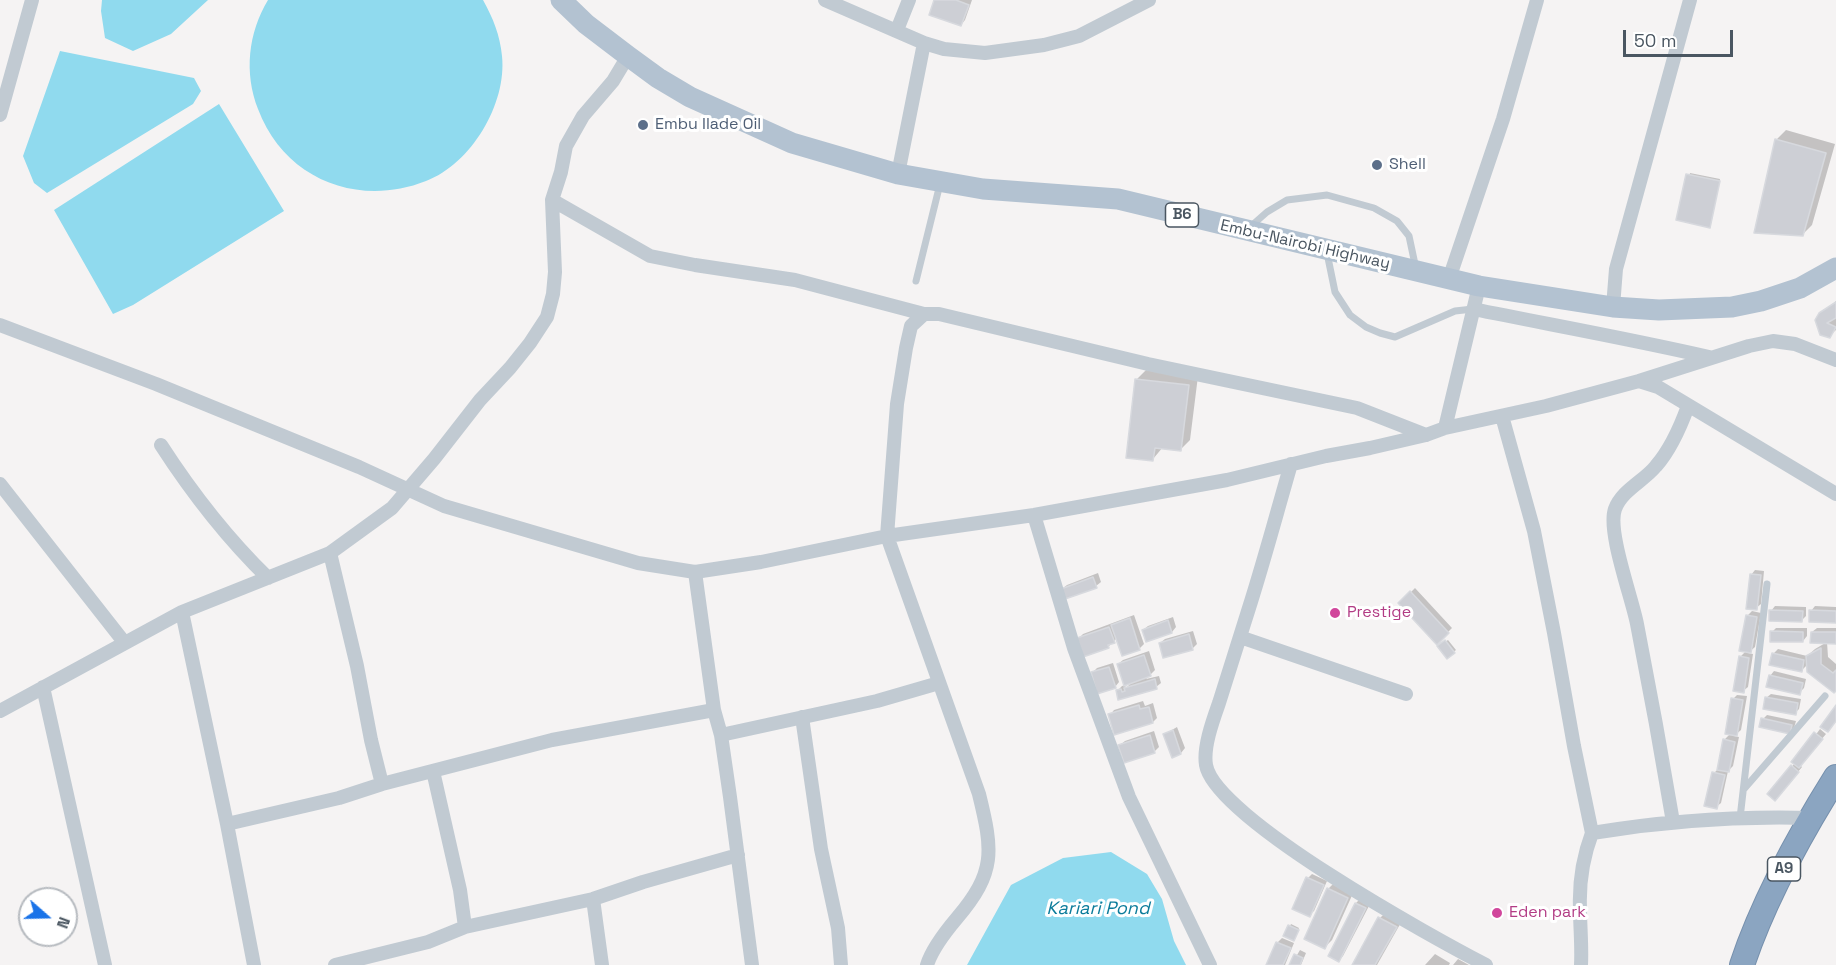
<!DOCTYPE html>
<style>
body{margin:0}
#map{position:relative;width:1836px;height:965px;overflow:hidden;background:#f5f3f3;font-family:"Space Grotesk",sans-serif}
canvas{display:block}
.north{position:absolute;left:18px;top:887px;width:60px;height:60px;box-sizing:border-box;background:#fff;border:2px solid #b7bbc0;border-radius:50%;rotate:110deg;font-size:16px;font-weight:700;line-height:24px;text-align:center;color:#4a5661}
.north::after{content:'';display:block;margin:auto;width:21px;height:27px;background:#1a73e8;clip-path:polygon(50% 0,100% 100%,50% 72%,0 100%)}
.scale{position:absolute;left:1623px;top:30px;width:110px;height:27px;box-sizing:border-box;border:3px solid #4a5661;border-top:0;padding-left:8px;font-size:18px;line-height:21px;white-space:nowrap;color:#4a5661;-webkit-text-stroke:4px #fff;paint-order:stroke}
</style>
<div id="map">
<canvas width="1836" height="965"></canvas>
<div class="north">N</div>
<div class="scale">50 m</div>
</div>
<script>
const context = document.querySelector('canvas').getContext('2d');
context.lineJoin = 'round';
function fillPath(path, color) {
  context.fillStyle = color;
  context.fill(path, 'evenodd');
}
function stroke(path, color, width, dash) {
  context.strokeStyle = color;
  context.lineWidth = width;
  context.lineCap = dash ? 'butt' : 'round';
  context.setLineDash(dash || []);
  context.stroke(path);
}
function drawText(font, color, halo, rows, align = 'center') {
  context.font = font + ' "Space Grotesk",sans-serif';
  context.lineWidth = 6;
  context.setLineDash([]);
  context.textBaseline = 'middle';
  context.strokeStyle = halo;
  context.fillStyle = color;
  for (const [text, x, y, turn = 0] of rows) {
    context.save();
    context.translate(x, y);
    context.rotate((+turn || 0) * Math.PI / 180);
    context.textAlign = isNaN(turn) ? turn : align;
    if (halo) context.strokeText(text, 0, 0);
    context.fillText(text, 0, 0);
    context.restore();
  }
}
const water = new Path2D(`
 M102 0H208L171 34 133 51 105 38 101 11Z
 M268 0H483C493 18 500 35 502 56 507 104 471 164 426 181 358 208 284 179 258 109 244 73 248 33 268 0Z
 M60 51 194 78 201 91 193 104 47 193 34 183 23 156Z
 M219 104 284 211 133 305 113 314 54 210Z
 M1111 852 1147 874 1162 899 1174 941 1186 965H967L1011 885 1063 858Z`);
const shadow = new Path2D(`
 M936 0H972L965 20 961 25Z
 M1786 130 1835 144 1812 225 1802 235 1776 140Z
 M1690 173 1720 179 1711 224 1678 219Z
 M1836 301V330L1829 336 1820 314Z
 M1146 370 1198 376 1190 440 1180 450 1163 447 1153 459 1137 379Z
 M1755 570 1764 571 1761 604 1756 608 1751 575Z
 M1098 573 1101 582 1096 586 1062 589 1067 585Z
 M1415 588 1452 628 1437 643 1400 603Z
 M1775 606 1806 607V616L1802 620 1771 611Z
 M1815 606 1836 607V621L1811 611Z
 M1752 611 1761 613 1755 647 1748 653 1753 654 1748 687 1743 691 1740 657 1746 651 1747 616Z
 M1134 615 1144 644 1139 649 1117 638 1108 647 1078 639 1083 634Z
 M1173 617 1176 627 1172 632 1143 630 1148 626Z
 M1776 628H1807V636L1803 641 1772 632Z
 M1817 628H1836V642H1827L1828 657 1836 664V689L1808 664 1801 671 1773 654 1778 649 1807 656 1815 649 1827 642 1812 632Z
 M1193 631 1197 644 1193 648 1164 657 1160 643 1165 639Z
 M1448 640 1456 650 1447 657 1439 646Z
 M1149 651 1155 670 1146 679 1159 676 1161 683 1156 687 1119 698 1117 691 1122 686 1125 685 1126 688 1133 681 1118 664 1123 660Z
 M1113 663 1119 682 1115 687 1092 673 1097 668Z
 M1774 671 1806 679 1804 688 1799 693 1770 676Z
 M1771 694 1801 699 1799 709 1795 713 1766 698Z
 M1737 695 1747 696 1741 730 1734 736 1739 737 1733 766 1728 771 1721 803 1716 807 1714 773 1719 768 1724 740 1731 733 1733 699Z
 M1143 701 1145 706 1153 703 1157 718 1153 722 1110 715 1114 710Z
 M1767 715 1796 721 1794 728 1789 733 1763 719Z
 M1177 727 1185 748 1181 753 1173 756 1165 734Z
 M1820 729 1826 734 1800 765 1802 767 1779 795 1769 794 1795 763Z
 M1154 731 1159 747 1155 751 1125 761 1120 745 1125 741Z
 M1312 874 1327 881 1314 911 1309 915 1308 878Z
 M1335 882 1354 891 1332 940 1325 947 1328 889Z
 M1360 899 1370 904 1343 956 1339 960 1356 903Z
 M1387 911 1403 919 1377 965H1353L1380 918Z
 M1291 924 1299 928 1295 937 1290 926Z
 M1282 938 1294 943 1285 965H1268L1278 942Z
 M1300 950 1306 953 1301 965H1291Z
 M1435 954 1450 963 1449 965H1425Z
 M1458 959 1469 965H1453Z`);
const building = new Path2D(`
 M934 0H956L969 5 961 26 929 15Z
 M1775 139 1826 153 1803 236 1754 233Z
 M1686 174 1720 181 1710 228 1676 220Z
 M1836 302V318L1827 323 1836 327 1830 338 1820 335 1815 320 1819 313Z
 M1135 379 1189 385 1181 451 1155 448 1153 461 1126 458Z
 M1750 574 1761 575 1757 610 1746 609Z
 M1093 577 1097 588 1065 599 1061 589Z
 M1410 591 1449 633 1437 645 1398 603Z
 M1769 610 1803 611 1802 622 1769 621Z
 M1809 610 1836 611V623L1809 622Z
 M1746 615 1757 617 1751 653 1739 651Z
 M1130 618 1140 650 1122 656 1111 625Z
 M1168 620 1172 633 1146 642 1142 630Z
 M1109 627 1115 643 1108 645 1109 648 1083 657 1077 638Z
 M1770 631 1803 632V642H1770Z
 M1811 632H1836V644L1810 643Z
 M1189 634 1193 650 1163 658 1159 643Z
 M1445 640 1455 653 1447 659 1437 646Z
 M1821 648V664L1833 673 1836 670V691L1834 693 1807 672 1806 656Z
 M1772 653 1804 660 1802 672 1769 665Z
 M1144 655 1151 676 1124 686 1117 664Z
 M1739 656 1749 658 1744 693 1733 691Z
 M1109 667 1116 688 1097 694 1091 672Z
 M1769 675 1803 683 1800 695 1766 687Z
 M1155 679 1157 689 1118 700 1116 690 1121 689 1122 692 1125 691 1124 688Z
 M1765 697 1798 703 1796 715 1763 709Z
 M1731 698 1743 700 1737 736 1725 734Z
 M1139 705 1140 709 1149 707 1153 723 1114 735 1108 714Z
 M1836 705V721L1828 732 1820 727Z
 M1761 718 1792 725 1790 734 1759 727Z
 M1173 730 1181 754 1172 758 1163 734Z
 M1814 732 1823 739 1799 768 1791 762Z
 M1150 735 1155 753 1124 763 1118 745Z
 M1723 739 1735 742 1729 772 1717 770Z
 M1791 765 1799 772 1775 801 1767 794Z
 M1712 772 1725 775 1717 809 1704 806Z
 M1306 877 1324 885 1310 917 1292 909Z
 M1327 888 1348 898 1325 949 1304 939Z
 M1355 903 1366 908 1339 962 1328 956Z
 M1378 917 1397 927 1375 965H1352Z
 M1288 925 1299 930 1294 941 1283 936Z
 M1276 942 1291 948 1283 965H1266Z
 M1294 954 1303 958 1300 965H1289Z`);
const lane = new Path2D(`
 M1250 227 1267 212 1287 200 1327 195 1374 208 1397 221 1409 236 1416 269
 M1327 253 1335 292 1350 315 1366 327 1380 333 1395 337 1455 311 1473 309
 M916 281 940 184
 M1744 789 1825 696
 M1740 818 1767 584`);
const street = new Path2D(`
 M825 0 924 43 944 49 985 53 1044 45 1079 36 1149 0
 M897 30 909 0
 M0 115 32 0
 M898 174 924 43
 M552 200 650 256 695 265 795 280 924 314
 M1449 279 1503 119 1537 0
 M1613 307 1616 269 1690 0
 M1473 309C1552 325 1631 339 1709 357
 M0 325 156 384 359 467 444 506 638 563 695 572 761 562 887 536 1034 515 1227 480 1326 456 1370 448 1426 435 1445 428 1546 406 1639 381 1749 346 1773 341 1795 344 1836 360
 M1639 381 1658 387 1836 494
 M1502 416 1534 531 1554 633 1574 746 1592 833
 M1445 428 1479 286
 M161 445C192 493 227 538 268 578
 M1291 464C1277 512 1264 561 1249 608 1239 640 1229 671 1219 703 1213 720 1203 747 1206 765 1215 818 1434 938 1486 965
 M0 484 124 642
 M1034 515 1074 648 1129 797 1210 965
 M330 553 357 666 371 740 382 784 552 740 714 710
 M695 572 714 710 721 735 730 797 752 965
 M182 612 227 824 254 965
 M1240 637 1406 694
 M43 687 105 965
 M0 711 182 612 330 553 392 508 434 459 480 400 510 368 530 343 547 317 553 294 555 272 552 200 561 172 566 146 583 116 613 81 628 56
 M802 717 821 849 838 928 841 965
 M721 735 877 701 939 683
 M433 771 460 890 465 927
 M1673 822C1662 756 1650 690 1637 624 1632 598 1607 531 1615 509 1622 490 1644 481 1656 466 1671 449 1680 428 1688 406
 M227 824 339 798 382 784
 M593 899 602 965
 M335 965 428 942 465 927 593 899 643 882 738 855
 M927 965C932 949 946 931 957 918 996 872 993 851 979 794L887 536 897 404 906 348 911 326 924 314H939L1148 364 1357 408 1426 435
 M1581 965C1582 946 1580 927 1580 908 1579 883 1583 857 1592 833 1665 821 1737 816 1810 818`);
const primary = new Path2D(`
 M561 0 586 24 628 56 658 78 690 97 792 143 898 174 983 189 1118 199 1479 286 1613 307 1659 310 1732 307 1761 301 1800 288 1836 268`);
const highway = new Path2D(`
 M1742 965C1764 899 1799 836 1836 777`);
const markers = [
 [643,125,6,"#5c6f8a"],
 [1377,165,6,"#5c6f8a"],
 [1335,613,6,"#d1479c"],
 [1497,913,6,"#d1479c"]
];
const shields = [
 [1182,215,33],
 [1784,869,33]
];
const shieldNames = [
 ["B6",1182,215],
 ["A9",1784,869]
];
const serviceNames = [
 ["Embu Ilade Oil",655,125],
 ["Shell",1389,165]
];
const streetNames = [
 ["Embu-Nairobi Highway",1305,245,13]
];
const hotelNames = [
 ["Prestige",1347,613],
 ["Eden park",1509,913]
];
const waterNames = [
 ["Kariari Pond",1098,909]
];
fillPath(water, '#90daee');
fillPath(shadow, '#0003');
fillPath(building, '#cdcfd5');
stroke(building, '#d7d9de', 1.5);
stroke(highway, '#7690ad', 26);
stroke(lane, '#c1cad2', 7);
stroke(street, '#c1cad2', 14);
stroke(primary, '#b3c2d1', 21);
stroke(highway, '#8ba5c1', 24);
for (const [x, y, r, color] of markers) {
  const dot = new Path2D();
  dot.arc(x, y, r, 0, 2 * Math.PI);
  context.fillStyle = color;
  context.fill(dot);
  stroke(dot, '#fff', 2);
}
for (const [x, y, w] of shields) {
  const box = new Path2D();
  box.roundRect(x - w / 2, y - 12, w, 24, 4.5);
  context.fillStyle = '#fff';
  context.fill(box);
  stroke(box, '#4a5661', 1.5);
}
drawText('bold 15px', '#4a5661', null, shieldNames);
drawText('16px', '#4e5e75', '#fff', serviceNames, 'left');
drawText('16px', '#4a5661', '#fff', streetNames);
drawText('16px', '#b23c85', '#fff', hotelNames, 'left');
drawText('italic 18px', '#0c7c9b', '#fff', waterNames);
</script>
